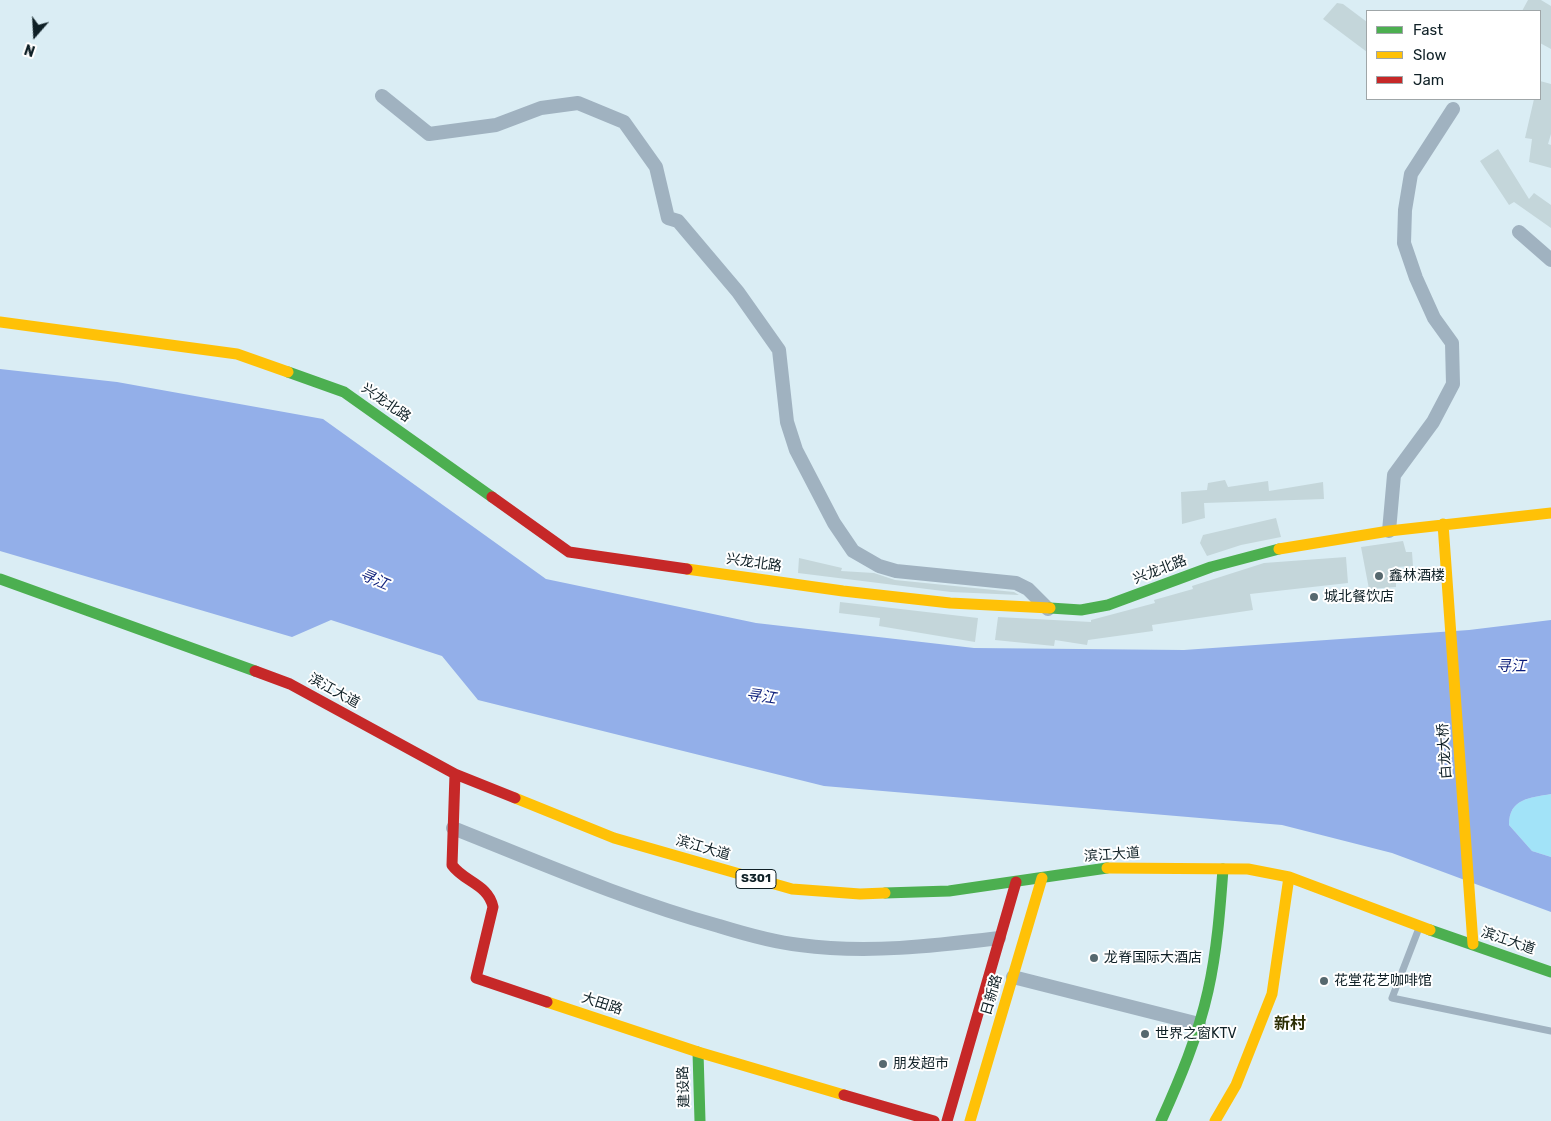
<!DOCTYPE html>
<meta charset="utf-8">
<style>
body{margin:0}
#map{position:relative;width:1551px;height:1121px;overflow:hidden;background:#daedf4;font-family:Rubik,sans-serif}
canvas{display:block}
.legend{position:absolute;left:1366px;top:10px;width:175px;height:90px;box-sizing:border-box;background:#fff;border:1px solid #9fa6a8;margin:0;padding:6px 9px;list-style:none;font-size:15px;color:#0f2026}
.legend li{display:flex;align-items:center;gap:10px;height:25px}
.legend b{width:25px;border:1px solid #9fa6a8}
.north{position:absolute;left:10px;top:10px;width:50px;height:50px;-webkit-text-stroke:4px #fff;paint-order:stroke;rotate:199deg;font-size:14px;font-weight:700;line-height:20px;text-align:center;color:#0f2026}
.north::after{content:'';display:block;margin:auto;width:18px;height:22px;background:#0f2026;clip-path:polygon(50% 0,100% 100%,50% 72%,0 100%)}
</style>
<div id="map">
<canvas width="1551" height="1121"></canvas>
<ul class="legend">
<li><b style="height:6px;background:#4caf50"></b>Fast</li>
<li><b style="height:6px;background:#ffc107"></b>Slow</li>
<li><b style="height:6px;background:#c62828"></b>Jam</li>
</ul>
<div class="north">N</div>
</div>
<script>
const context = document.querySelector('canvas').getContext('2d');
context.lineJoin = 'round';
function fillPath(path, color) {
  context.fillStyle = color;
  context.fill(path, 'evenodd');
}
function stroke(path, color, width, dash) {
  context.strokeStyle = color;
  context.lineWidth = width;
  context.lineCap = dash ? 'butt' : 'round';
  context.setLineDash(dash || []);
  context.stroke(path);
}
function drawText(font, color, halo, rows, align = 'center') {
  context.font = font + ' Rubik,"Noto Sans SC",sans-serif';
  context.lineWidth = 4;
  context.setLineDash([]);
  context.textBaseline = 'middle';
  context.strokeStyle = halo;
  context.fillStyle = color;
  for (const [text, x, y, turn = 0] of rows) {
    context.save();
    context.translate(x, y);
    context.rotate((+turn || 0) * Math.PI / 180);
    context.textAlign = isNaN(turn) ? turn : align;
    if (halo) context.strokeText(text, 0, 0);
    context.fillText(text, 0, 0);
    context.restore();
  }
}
const green = new Path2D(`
 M1551 794V857L1532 851 1509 825C1509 798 1530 798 1551 794Z`);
const water = new Path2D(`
 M0 369 117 382 323 419 546 579 756 623 974 648 1184 650 1469 630 1551 620V794C1530 798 1509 798 1509 825L1532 851 1551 857V912L1392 853 1282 825 824 786 478 700 442 656 331 620 292 637 0 551Z`);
const building = new Path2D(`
 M1528 0H1541L1551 6V49L1540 43V11H1522Z
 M1337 3 1343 4 1367 22V52L1323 19Z
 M1540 81 1551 84V134L1548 144 1551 145V168L1529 162 1532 139 1525 138 1534 99H1540Z
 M1498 149 1529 199 1534 193 1551 205V228L1514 202 1509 205 1480 161Z
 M1225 480 1228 487 1268 481 1269 491 1323 482 1324 499 1204 503 1205 518 1182 524 1181 492 1207 490 1208 483Z
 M1276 518 1281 537 1241 545 1207 556 1200 543 1203 535Z
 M1403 541 1406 552H1412L1413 566 1396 567V587L1369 589 1361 547Z
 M1346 557 1348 583 1250 594 1253 610 1152 625 1153 631 1088 640 1087 645 1055 640 1054 646 995 640 998 617 1091 622V620L1155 603 1154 600 1193 589 1192 586 1264 563Z
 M799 558 842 568 841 571 874 573 895 580 1014 592 1019 595 951 592 798 573Z
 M840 602 978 618 975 642 879 626 880 618 839 613Z`);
const lane = new Path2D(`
 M1419 928 1392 998 1551 1031`);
const street = new Path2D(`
 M382 96 429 134 496 125 541 108 578 103 624 122 656 167 668 218 678 221 738 292 779 350 787 422 796 450 834 523 853 551 879 566 896 571 1016 583 1028 589 1048 609
 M1519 232 1551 260
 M1389 531 1394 475 1433 422 1453 384 1452 343 1434 318 1416 278 1404 243 1405 210 1411 174 1453 109
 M453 828C541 863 628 901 719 926 745 934 772 942 800 945 867 954 933 946 999 938
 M1013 977 1199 1024`);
const fast = new Path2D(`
 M288 372 344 392 492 497
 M0 579 255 671
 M1050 608 1081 610 1108 605 1211 567 1279 549
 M885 893 949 891 1107 868
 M1430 930 1551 972
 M698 1052 700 1121
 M1161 1121C1180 1079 1198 1036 1208 991 1217 951 1220 910 1223 869`);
const slow = new Path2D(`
 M0 322 237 354 288 372
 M1443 524 1473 944
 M1279 549 1389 531 1551 513
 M687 569 843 591 950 603 1050 608
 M515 798 614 838 792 889 860 894 885 893
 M1107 868 1248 869 1289 877 1430 930
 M547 1002 698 1052 844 1095
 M970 1121 1042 878
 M1215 1121 1236 1085 1272 994 1289 877`);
const jam = new Path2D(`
 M492 497 569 552 687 569
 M255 671 290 684 455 774 515 798
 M455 774 452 865C464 882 488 884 493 907L476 978 547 1002
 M844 1095 934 1121
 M947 1121 1016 882`);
const markers = [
 [1379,576,5,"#56686e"],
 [1314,597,5,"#56686e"],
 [1094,958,5,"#56686e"],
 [1324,981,5,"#56686e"],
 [1145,1034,5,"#56686e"],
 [883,1064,5,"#56686e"]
];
const shields = [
 [756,879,40]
];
const shieldNames = [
 ["S301",756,879]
];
const streetNames = [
 ["兴龙北路",386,403,35],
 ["兴龙北路",754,563,8],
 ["兴龙北路",1160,570,-21],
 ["滨江大道",334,691,29],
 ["白龙大桥",1445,751,-94],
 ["滨江大道",703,848,16],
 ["滨江大道",1112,855,-4],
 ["滨江大道",1508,941,19],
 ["日新路",992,995,-74],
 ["大田路",602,1004,18],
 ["建设路",684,1087,-92]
];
const poiNames = [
 ["鑫林酒楼",1389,576],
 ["城北餐饮店",1324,597],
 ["龙脊国际大酒店",1104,958],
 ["花堂花艺咖啡馆",1334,981],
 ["世界之窗KTV",1155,1034],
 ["朋发超市",893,1064]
];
const waterNames = [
 ["寻江",374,580,23],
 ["寻江",1511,667],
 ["寻江",761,697,8]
];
const quarterNames = [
 ["新村",1290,1024]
];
fillPath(green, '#a2e3f8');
fillPath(water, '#93afe9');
fillPath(building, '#c4d6da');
stroke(lane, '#a0b2c0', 7);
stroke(street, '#a0b2c0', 14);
stroke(fast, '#4caf50', 11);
stroke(slow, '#ffc107', 11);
stroke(jam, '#c62828', 11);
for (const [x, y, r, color] of markers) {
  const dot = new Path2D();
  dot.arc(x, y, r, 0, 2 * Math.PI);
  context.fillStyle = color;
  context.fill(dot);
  stroke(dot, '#fff', 2);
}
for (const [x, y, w] of shields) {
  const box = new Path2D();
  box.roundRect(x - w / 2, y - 9.5, w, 19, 4);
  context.fillStyle = '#fff';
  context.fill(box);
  stroke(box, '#0f2026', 1);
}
drawText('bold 12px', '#0f2026', null, shieldNames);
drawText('14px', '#0f2026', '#fff', streetNames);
drawText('14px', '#0f2026', '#fff', poiNames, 'left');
drawText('italic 15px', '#0d1f7b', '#fff', waterNames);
drawText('bold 16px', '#2c2e04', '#fff', quarterNames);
</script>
